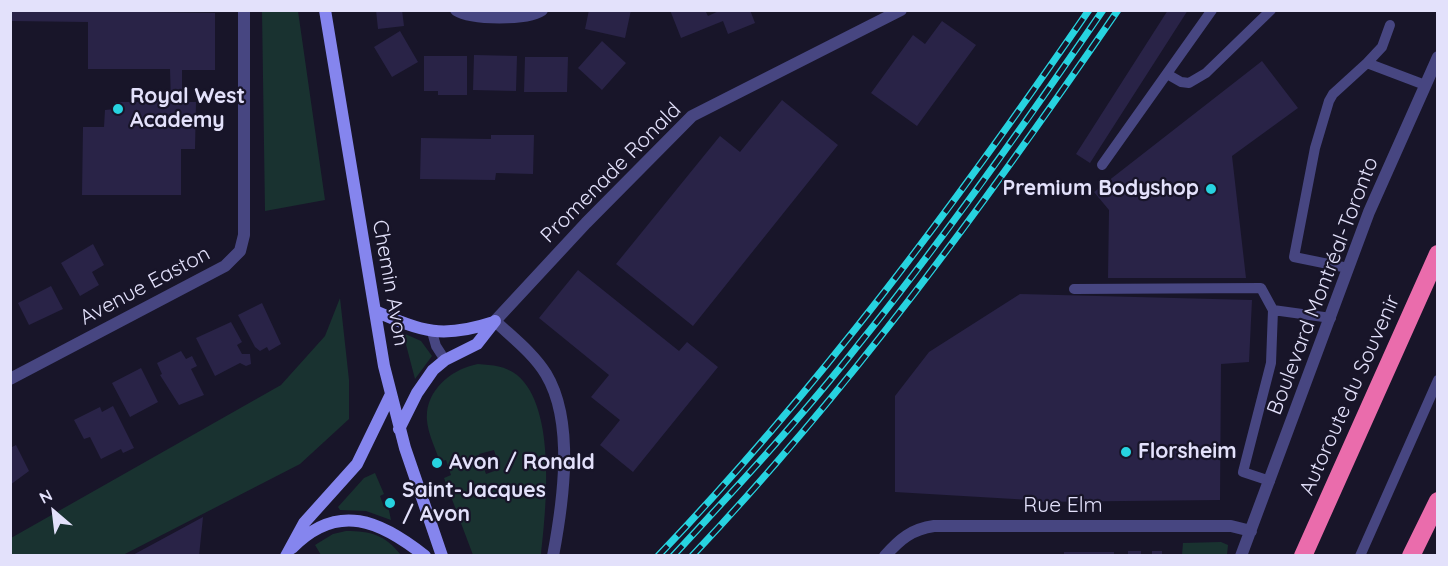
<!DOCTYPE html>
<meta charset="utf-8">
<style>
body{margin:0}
#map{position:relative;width:1448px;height:566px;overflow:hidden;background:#181529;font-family:Quicksand,sans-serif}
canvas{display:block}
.frame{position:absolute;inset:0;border:12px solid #e3e1fb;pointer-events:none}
.north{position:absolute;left:24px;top:482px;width:60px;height:60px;-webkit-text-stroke:4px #181529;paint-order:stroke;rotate:332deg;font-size:16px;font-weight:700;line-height:24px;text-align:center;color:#e3e1fb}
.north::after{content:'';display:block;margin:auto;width:21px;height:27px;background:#e3e1fb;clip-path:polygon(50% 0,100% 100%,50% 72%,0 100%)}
</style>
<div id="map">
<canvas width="1448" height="566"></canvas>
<div class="frame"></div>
<div class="north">N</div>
</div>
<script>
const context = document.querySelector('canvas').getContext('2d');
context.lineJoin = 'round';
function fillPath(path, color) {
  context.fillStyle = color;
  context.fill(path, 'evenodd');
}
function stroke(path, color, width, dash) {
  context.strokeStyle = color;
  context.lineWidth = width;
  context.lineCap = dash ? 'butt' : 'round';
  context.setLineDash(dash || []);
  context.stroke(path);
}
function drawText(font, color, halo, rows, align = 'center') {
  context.font = font + ' Quicksand,sans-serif';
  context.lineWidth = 4.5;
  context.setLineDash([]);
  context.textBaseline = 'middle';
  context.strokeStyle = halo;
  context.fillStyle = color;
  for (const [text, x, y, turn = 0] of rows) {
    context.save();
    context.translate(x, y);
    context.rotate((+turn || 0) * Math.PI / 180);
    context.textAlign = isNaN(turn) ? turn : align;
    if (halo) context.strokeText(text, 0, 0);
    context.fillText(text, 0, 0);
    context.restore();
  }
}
const green = new Path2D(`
 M262 11H298L325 200 265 211Z
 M340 298 349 380V419L300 464 123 555H11V538L281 385 325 336Z
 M403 333 421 341 432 356 415 379Z
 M478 364C492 365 506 366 517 375 557 408 546 510 541 555H473L444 478 451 475 446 460 440 462C435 447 425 428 427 412 430 386 455 368 478 364ZM494 450 500 469 486 474 479 454Z
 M375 473 384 494 380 496 384 507 388 506 391 520 366 511 340 510 338 507 364 478Z
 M346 531C371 531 385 535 401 555H321L315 545 333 534Z
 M1221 542 1228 545 1227 555H1182L1183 543Z`);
const building = new Path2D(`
 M10 10 215 13V70H182V102H196L195 149H181V195H82L83 127H104L105 110 115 109V102H171L170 69H88V22L10 21Z
 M376 10H402L404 26 378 29Z
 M589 10H631L625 38 585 29Z
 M670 10H705L708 16 721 10H750L755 23 728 34 723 21 681 38Z
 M1168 10H1188L1090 163 1076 154Z
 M942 21 976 45 917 126 871 93 913 35 925 44Z
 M400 31 418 62 392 77 374 47Z
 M602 41 626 63 602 90 578 68Z
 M474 55 517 56 516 91 473 90Z
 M424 56H467V95H438V91H424Z
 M525 57H568L567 92H524Z
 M1262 61 1298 108 1232 156 1246 278H1108L1109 210 1094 192Z
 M782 100 838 145 693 326 616 264 720 136 740 152Z
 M491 135H534L533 174 496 173 495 180 420 179 421 138 491 139Z
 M93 244 104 265 92 272 99 285 80 296 61 263Z
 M578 270 679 351 687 342 718 367 633 472 600 445 620 420 591 397 609 375 539 318Z
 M51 286 63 309 29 325 18 303Z
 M1020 294 1252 300 1249 362 1221 364 1220 500 1031 502V500L895 492V396L929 352Z
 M262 303 281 344 269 351 267 347 260 351 255 347 238 315Z
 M231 322 242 342 237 345 242 354H250L251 364 246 366 240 363 215 376 196 338Z
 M181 351 186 359 192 356 197 366 191 369 204 395 179 405 160 375 162 374 157 363Z
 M141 368 158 402 130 417 112 383Z
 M113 406 134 448 123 453 121 449 101 459 90 437 84 439 74 420 100 407 102 412Z
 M16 445 29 471 10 485V448Z
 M203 517 199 556H131Z
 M1128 551H1141V556H1128Z
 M1152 551H1162V556H1152Z
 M1064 552H1114V556H1064Z`);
const service = new Path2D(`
 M1367 63 1382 47 1390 25
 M1167 74 1181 82 1189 83 1206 73 1271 10
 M1102 165 1212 10
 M1348 268 1294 257 1315 148 1329 101 1333 94 1367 63 1425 85
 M1074 289 1261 288 1273 310
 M432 332 436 346 445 360
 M1270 481 1243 472 1271 363 1273 310 1331 318
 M1360 556 1438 380`);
const minor = new Path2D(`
 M456 10C472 20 527 20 542 10
 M495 321 586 223 692 116 901 10
 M10 379 225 266 240 251 244 235V10
 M885 556C900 539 912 529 934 526H1231L1251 531
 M1241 556 1369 212 1438 57`);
const tertiary = new Path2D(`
 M495 321C513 338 533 353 546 374 575 422 563 503 553 556`);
const secondary = new Path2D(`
 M325 10 384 366 405 448 442 556
 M375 311C423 332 442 339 494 322
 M399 429 417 393 433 370 445 360 477 344 495 321
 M292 548C338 501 381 521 425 556
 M286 556 304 523 357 464 391 394`);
const motorway = new Path2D(`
 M1303 556 1438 254
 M1411 556 1438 501`);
const rail = new Path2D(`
 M658 556C819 388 957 202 1089 10
 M673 556C737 487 801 418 859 344 945 237 1025 124 1103 10
 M692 556C851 388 987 201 1118 10`);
const markers = [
 [118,109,6,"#27d3e0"],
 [1211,189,6,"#27d3e0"],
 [1126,452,6,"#27d3e0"],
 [437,463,6,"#27d3e0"],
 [390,503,6,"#27d3e0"]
];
const poiNames = [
 ["Royal West",130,97],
 ["Academy",130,121],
 ["Premium Bodyshop",1199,189,"right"],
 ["Florsheim",1138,452],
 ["Avon / Ronald",449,463],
 ["Saint-Jacques",402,491],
 ["/ Avon",402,515]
];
const streetNames = [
 ["Promenade Ronald",611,173,-45],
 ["Chemin Avon",390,283,80],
 ["Avenue Easton",145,286,-28],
 ["Boulevard Montréal-Toronto",1323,286,-69],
 ["Autoroute du Souvenir",1350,395,-66],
 ["Rue Elm",1063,506]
];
fillPath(green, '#193230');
fillPath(building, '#292347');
stroke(service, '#474681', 10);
stroke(minor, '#474681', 12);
stroke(tertiary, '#474681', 12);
stroke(secondary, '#8585ee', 12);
stroke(motorway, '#ea6cac', 18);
stroke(rail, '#27d3e0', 7);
stroke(rail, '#181529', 4.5, [14]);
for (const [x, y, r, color] of markers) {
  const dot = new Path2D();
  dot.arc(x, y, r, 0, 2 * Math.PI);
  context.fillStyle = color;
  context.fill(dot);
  stroke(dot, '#181529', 2);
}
drawText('bold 21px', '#e3e1fb', '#181529', poiNames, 'left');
drawText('21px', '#e3e1fb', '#181529', streetNames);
</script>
